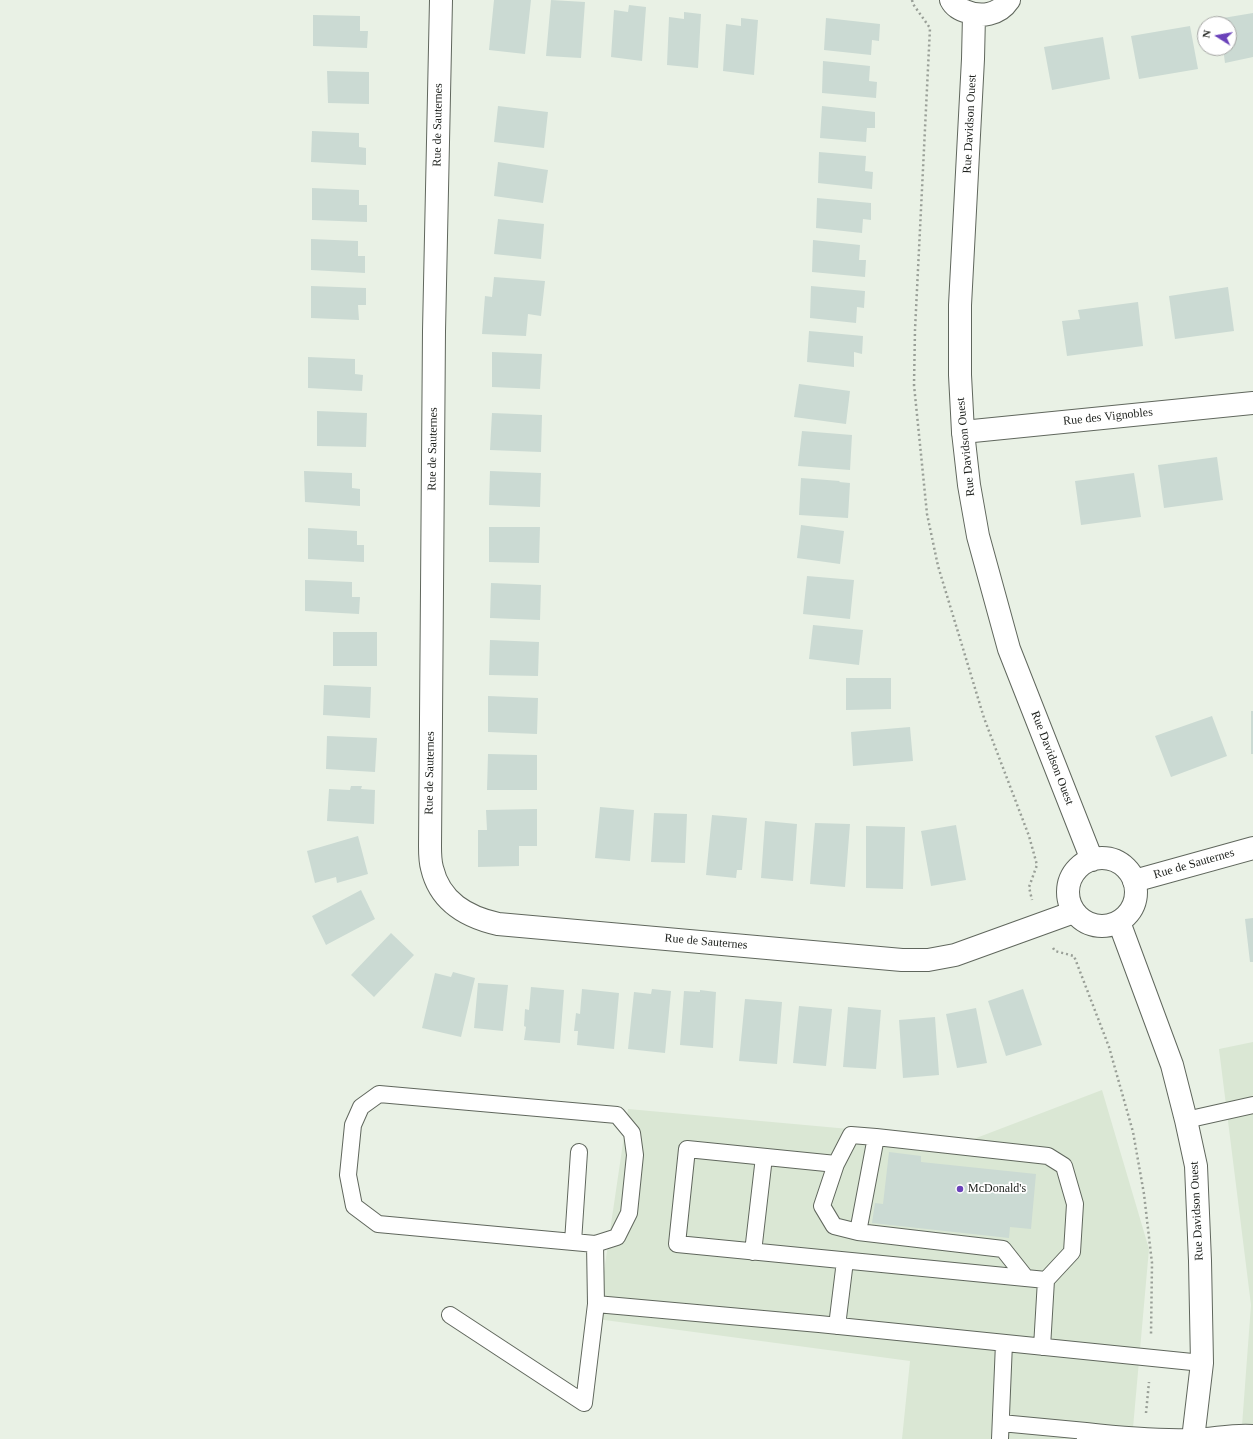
<!DOCTYPE html>
<style>
body{margin:0}
#map{position:relative;width:1253px;height:1439px;overflow:hidden;background:#e9f1e5;font-family:"Times New Roman",serif}
canvas{display:block}
.north{position:absolute;left:1197px;top:16px;width:40px;height:40px;box-sizing:border-box;background:#fff;border:1px solid #a5a6a4;border-radius:50%;rotate:281deg;font-size:11px;font-weight:700;line-height:16px;text-align:center;color:#1d201c}
.north::after{content:'';display:block;margin:auto;width:14px;height:18px;background:#6a42ba;clip-path:polygon(50% 0,100% 100%,50% 72%,0 100%)}
</style>
<div id="map">
<canvas width="1253" height="1439"></canvas>
<div class="north">N</div>
</div>
<script>
const context = document.querySelector('canvas').getContext('2d');
context.lineJoin = 'round';
function fillPath(path, color) {
  context.fillStyle = color;
  context.fill(path, 'evenodd');
}
function stroke(path, color, width, dash) {
  context.strokeStyle = color;
  context.lineWidth = width;
  context.lineCap = dash ? 'butt' : 'round';
  context.setLineDash(dash || []);
  context.stroke(path);
}
function drawText(font, color, halo, rows, align = 'center') {
  context.font = font + ' "Times New Roman",serif';
  context.lineWidth = 3.5;
  context.setLineDash([]);
  context.textBaseline = 'middle';
  context.strokeStyle = halo;
  context.fillStyle = color;
  for (const [text, x, y, turn = 0] of rows) {
    context.save();
    context.translate(x, y);
    context.rotate((+turn || 0) * Math.PI / 180);
    context.textAlign = isNaN(turn) ? turn : align;
    if (halo) context.strokeText(text, 0, 0);
    context.fillText(text, 0, 0);
    context.restore();
  }
}
const built = new Path2D(`
 M1253 1042V1439H1241L1251 1305 1219 1049Z
 M1102 1090 1149 1249 1132 1439H902L910 1361 597 1319 628 1109 971 1140Z`);
const building = new Path2D(`
 M494 0H531L525 54 489 50Z
 M551 0 585 2 581 58 546 56Z
 M629 5 646 7 642 61 611 57 614 10 628 12Z
 M684 12 701 14 698 68 667 65 669 17 684 19Z
 M1253 13V57L1225 63 1223 48H1229V24H1218L1217 19Z
 M313 15 360 16V31H368L367 48 313 46Z
 M741 18 758 20 754 75 723 71 726 24 741 26Z
 M826 18 880 24 879 41 872 40 871 55 824 50Z
 M1190 26 1198 69 1139 79 1131 36Z
 M1103 37 1110 79 1052 90 1044 47Z
 M823 61 870 66 869 81 877 82 876 98 822 93Z
 M327 71 369 72V104L328 103Z
 M498 106 548 112 544 148 494 142Z
 M822 106 875 112V128H867L866 142 820 138Z
 M312 131 359 133V147L366 148V165L311 162Z
 M819 152 866 156 865 171 873 172 872 189 818 183Z
 M498 162 548 170 543 203 494 196Z
 M312 188 359 190V205H367V222L312 220Z
 M817 198 871 203V220L863 219 862 233 816 228Z
 M498 219 544 224 541 259 494 254Z
 M311 239 358 241V256H365V273L311 270Z
 M813 240 860 245 859 260H866L865 277 812 272Z
 M494 277 545 281 541 316 528 314 526 336 482 334 485 296 492 297Z
 M311 286 366 288V305H358L359 320 311 318Z
 M811 286 865 291 864 308 857 307 856 323 810 318Z
 M1228 287 1234 331 1175 339 1169 296Z
 M1138 302 1143 346 1067 356 1062 321 1080 319 1078 310Z
 M809 331 863 336 862 354 854 352V367L807 362Z
 M492 352 542 354 540 389 492 387Z
 M308 357 355 359V374L363 375 362 391 308 388Z
 M799 384 850 391 846 424 794 417Z
 M317 411 367 413 366 447 317 446Z
 M492 413 542 415 541 452 490 450Z
 M802 431 852 435 850 470 798 466Z
 M1217 457 1223 500 1164 508 1158 465Z
 M304 471 352 473V488L360 489V506L305 502Z
 M490 471 541 473 540 507 489 505Z
 M1134 473 1141 517 1081 525 1075 481Z
 M801 478 840 481 839 482 850 483 848 518 799 515Z
 M801 525 844 531 840 564 797 558Z
 M489 527H540L539 563 489 562Z
 M308 528 357 531V545H364V562L308 559Z
 M807 576 854 580 850 619 803 614Z
 M305 580 352 582V597H360L359 614 305 611Z
 M491 583 541 585 540 620 490 618Z
 M813 625 863 630 859 665 809 659Z
 M333 632H377V666H333Z
 M490 640 539 642 538 676 489 675Z
 M846 678H891V709L846 710Z
 M324 685 371 687 370 718 323 715Z
 M488 696 538 698 537 734 488 732Z
 M1251 711H1253V754H1251Z
 M1212 716 1227 756 1171 777 1155 736Z
 M910 727 913 761 853 766 851 732Z
 M327 736 377 738 375 772 326 769Z
 M488 754 537 755V790H487Z
 M351 786H362L361 789 375 790 374 824 327 821 329 789 350 790Z
 M600 807 634 810 630 861 595 858Z
 M537 809V846H519V866L478 867V830H487L486 810Z
 M654 813 687 814 685 863 651 862Z
 M712 815 747 818 742 870H737L736 878 706 875Z
 M765 821 797 824 793 881 761 878Z
 M815 823 850 824 845 887 810 884Z
 M956 825 966 880 931 886 921 831Z
 M866 826 905 827 903 889 866 888Z
 M358 836 368 874 337 883 336 877 315 883 307 851Z
 M361 890 375 919 326 945 312 916Z
 M1253 918V962H1250L1245 919Z
 M391 933 414 955 374 997 351 975Z
 M453 972 475 978 461 1037 422 1028 435 973 451 977Z
 M478 983 508 985 503 1031 474 1028Z
 M531 987 564 990 560 1043 524 1040 526 1027 524 1026 525 1009 529 1010Z
 M582 989 619 993 614 1049 577 1045 578 1031H574L576 1013 580 1014Z
 M652 989 671 991 665 1053 628 1049 634 992 651 994Z
 M1023 989 1042 1045 1006 1056 988 1001Z
 M700 990 716 992 713 1048 680 1045 684 991 700 992Z
 M745 999 782 1002 777 1064 739 1061Z
 M799 1006 832 1009 826 1066 793 1063Z
 M848 1007 881 1010 876 1069 843 1067Z
 M976 1008 987 1063 957 1068 946 1014Z
 M935 1017 939 1075 903 1078 899 1020Z
 M889 1152 921 1156V1162L1036 1174 1031 1229 1010 1227 1009 1238 872 1223 875 1203 883 1204Z`);
const path = new Path2D(`
 M912 0 913 4 930 28 915 330 914 385 927 514 938 566 984 718 1029 836 1037 865 1029 887 1032 900
 M1053 948 1055 951 1074 956 1109 1047 1133 1132 1144 1194 1152 1263 1151 1335
 M1146 1413 1149 1382`);
const service = new Path2D(`
 M379 1094 617 1115 632 1133 635 1155 629 1213 617 1237 595 1244 378 1224 354 1206 348 1175 353 1125 361 1107Z
 M1186 1120 1253 1105
 M876 1137 851 1135 836 1164 822 1206 834 1226 858 1232 1003 1249 1026 1278
 M836 1164 687 1149 677 1244 1046 1280 1042 1347
 M858 1232 876 1137 1048 1156 1064 1166 1075 1204 1072 1252 1046 1280
 M573 1242 579 1152
 M595 1244 596 1304 819 1324 1202 1363
 M753 1252 764 1157
 M450 1315 584 1403 596 1304
 M837 1326 845 1261
 M1001 1423 1086 1431 1085 1439
 M1086 1431C1121 1435 1156 1438 1191 1437 1212 1437 1232 1431 1253 1433
 M1000 1439 1004 1343`);
const minor = new Path2D(`
 M441 0 434 331 430 846C430 853 430 861 432 868 440 902 467 917 498 924L902 960H928L955 955 1074 912
 M963 432 1253 403
 M1134 881 1253 848`);
const tertiary = new Path2D(`
 M951 0C952 2 954 5 957 7 959 9 962 10 965 11 981 18 999 15 1009 0
 M974 15 973 59 960 305V375L963 432 969 485 978 536 1009 649 1092 860
 M1068 892a34 34 0 1 1 68 0a34 34 0 1 1-68 0Z
 M1119 922 1172 1065 1186 1120 1196 1166 1200 1261 1202 1363 1193 1439`);
const markers = [
 [960,1189,4,"#6a42ba"]
];
const streetNames = [
 ["Rue Davidson Ouest",970,124,-87],
 ["Rue de Sauternes",438,125,-89],
 ["Rue des Vignobles",1108,417,-6],
 ["Rue Davidson Ouest",966,447,-96],
 ["Rue de Sauternes",433,449,-89],
 ["Rue Davidson Ouest",1052,758,69],
 ["Rue de Sauternes",430,773,-89],
 ["Rue de Sauternes",1194,864,-16],
 ["Rue de Sauternes",706,942,5],
 ["Rue Davidson Ouest",1197,1211,-93]
];
const poiNames = [
 ["McDonald's",968,1189]
];
fillPath(built, '#dae7d4');
fillPath(building, '#cbdad3');
stroke(service, '#60675d', 18);
stroke(minor, '#60675d', 24);
stroke(tertiary, '#60675d', 24);
stroke(path, '#999f97', 2.5, [2, 3]);
stroke(service, '#fff', 16);
stroke(minor, '#fff', 22);
stroke(tertiary, '#fff', 22);
for (const [x, y, r, color] of markers) {
  const dot = new Path2D();
  dot.arc(x, y, r, 0, 2 * Math.PI);
  context.fillStyle = color;
  context.fill(dot);
  stroke(dot, '#fff', 1.5);
}
drawText('12px', '#1d201c', '#fff', streetNames);
drawText('12px', '#1d201c', '#fff', poiNames, 'left');
</script>
